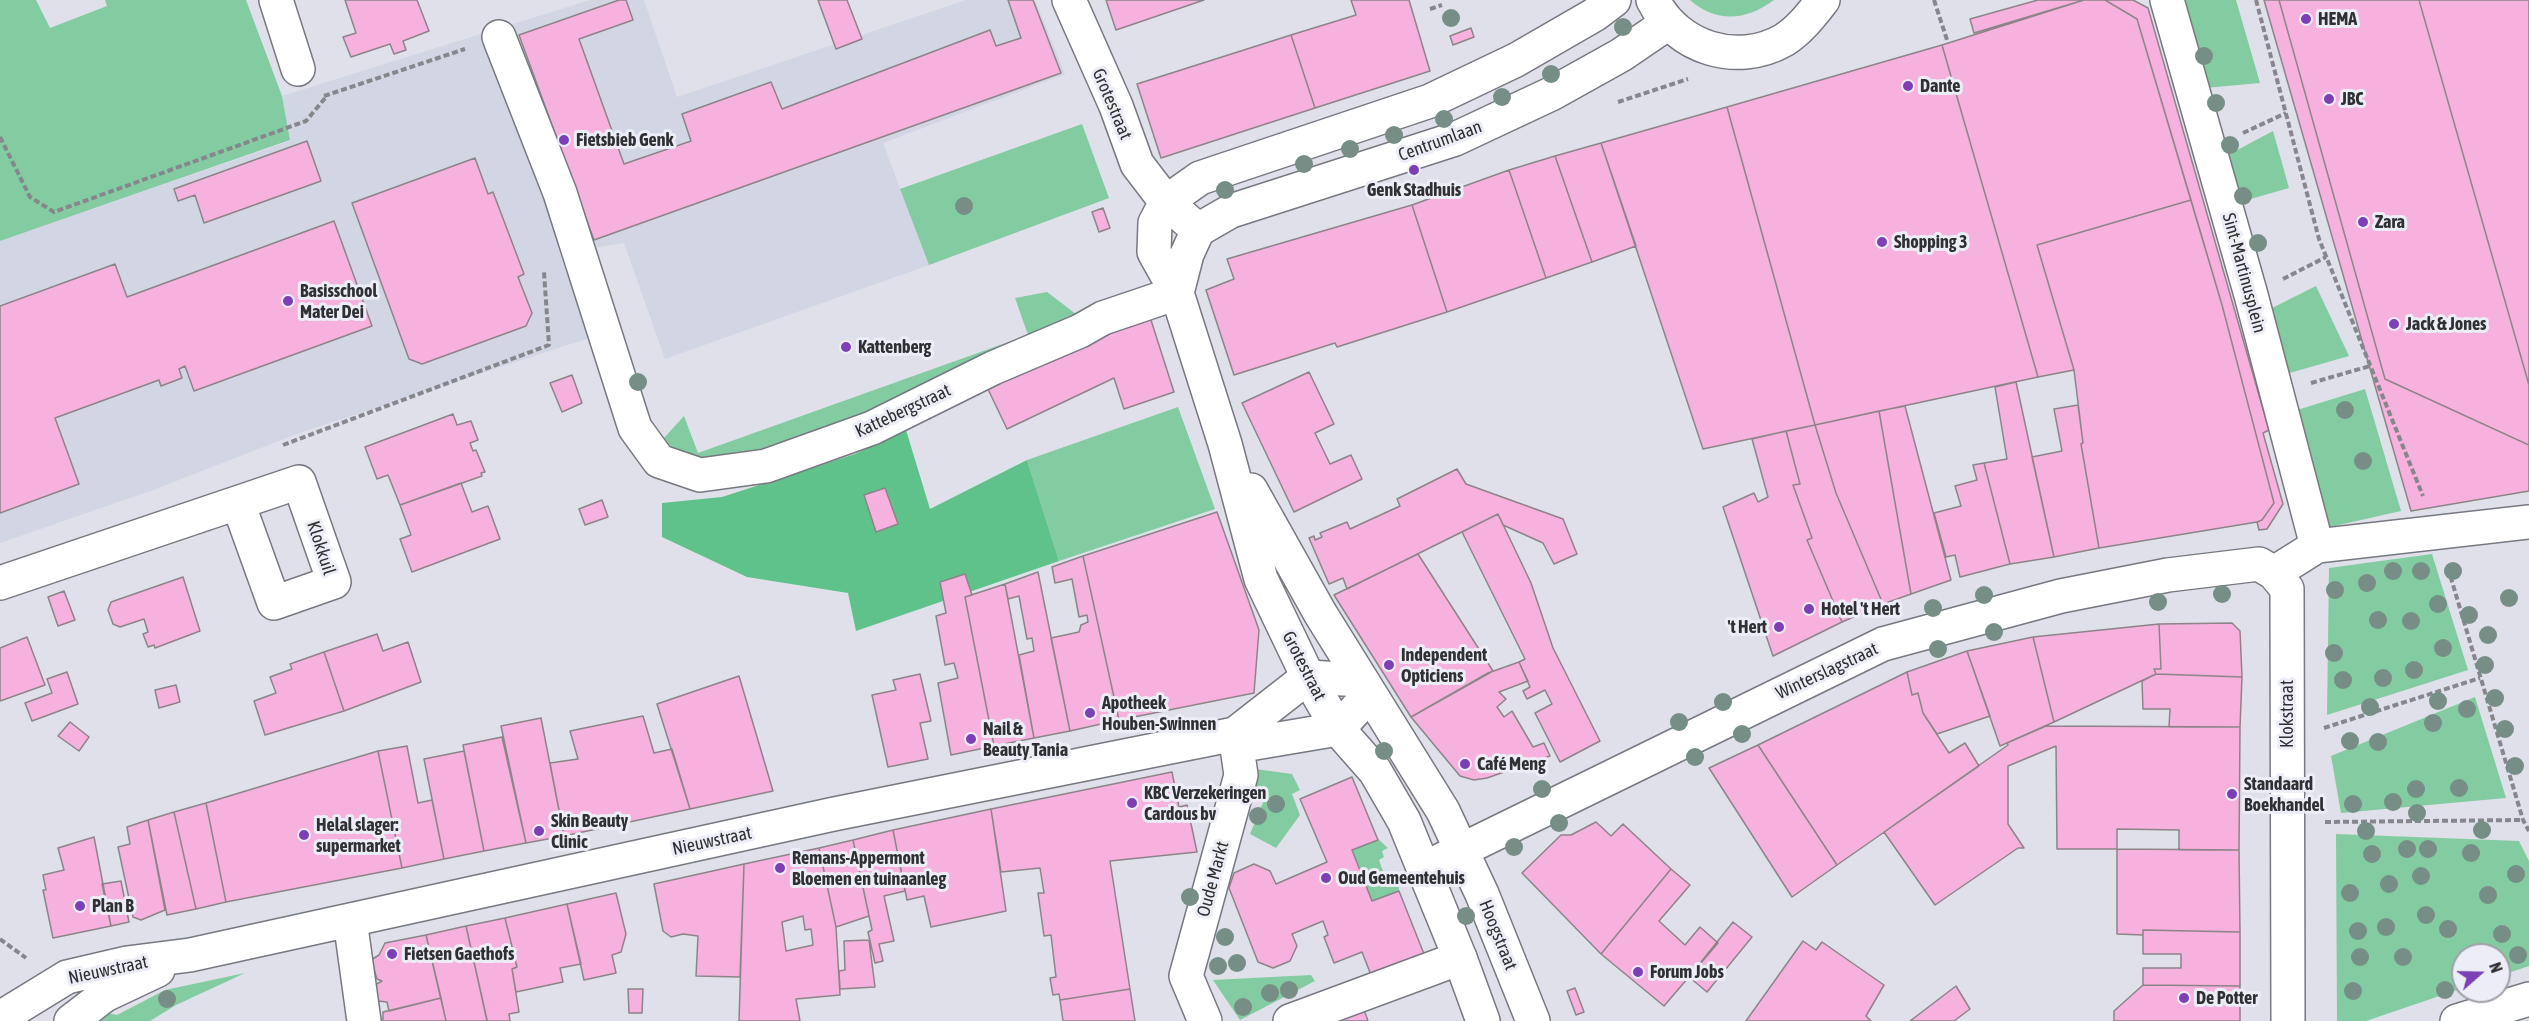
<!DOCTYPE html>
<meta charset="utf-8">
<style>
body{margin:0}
#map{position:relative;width:2529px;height:1021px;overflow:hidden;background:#dfe0e9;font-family:"Asap Condensed",sans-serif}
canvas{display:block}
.north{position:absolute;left:2451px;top:943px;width:60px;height:60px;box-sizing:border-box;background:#ecedf6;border:2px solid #a0a1a8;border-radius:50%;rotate:70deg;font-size:16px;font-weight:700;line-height:24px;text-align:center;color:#2f3033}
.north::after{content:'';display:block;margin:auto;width:21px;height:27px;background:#7c3fb5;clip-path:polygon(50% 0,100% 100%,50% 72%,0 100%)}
</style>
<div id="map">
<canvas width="2529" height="1021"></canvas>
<div class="north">N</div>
</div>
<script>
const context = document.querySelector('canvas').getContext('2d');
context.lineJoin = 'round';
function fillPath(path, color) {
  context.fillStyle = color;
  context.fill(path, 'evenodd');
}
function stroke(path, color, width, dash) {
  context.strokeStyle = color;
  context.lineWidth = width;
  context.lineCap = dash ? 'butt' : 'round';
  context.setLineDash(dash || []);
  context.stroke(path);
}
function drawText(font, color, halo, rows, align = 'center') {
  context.font = font + ' "Asap Condensed",sans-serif';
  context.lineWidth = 6;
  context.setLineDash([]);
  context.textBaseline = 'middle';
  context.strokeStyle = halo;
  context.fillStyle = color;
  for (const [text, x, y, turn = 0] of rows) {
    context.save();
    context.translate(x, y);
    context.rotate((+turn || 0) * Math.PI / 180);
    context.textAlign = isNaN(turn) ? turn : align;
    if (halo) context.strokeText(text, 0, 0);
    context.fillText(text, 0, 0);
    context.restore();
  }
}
const built = new Path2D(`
 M590 0H644L677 97 966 0H1035L1065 74 883 143 929 265 665 359 624 243 593 248H558L589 338 302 432 153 490 0 543V241L290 141 282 96Z`);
const green = new Path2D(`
 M0 0H36L50 28 107 6 105 0H246L282 96 290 140 0 241Z
 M1690 0H1774C1746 21 1716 23 1690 0Z
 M2179 0H2236L2260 83 2205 88Z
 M1082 124 1109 198 929 265 900 189Z
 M2273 131 2289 188 2240 202 2226 156Z
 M2316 286 2349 356 2286 374 2268 310Z
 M1047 292 1076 314 1064 324 854 425 754 458 704 461 679 458 664 438 684 416 698 453 1028 335 1015 298Z
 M2365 389 2401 511 2330 527 2297 410Z
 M1178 407 1215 509 1059 561 1027 460Z
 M2432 554 2468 670 2327 715 2329 568Z
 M2475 697 2506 798 2341 813 2331 756Z
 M1255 769 1292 774 1300 790 1292 794 1300 815 1276 848 1250 834 1267 793 1251 788Z
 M2336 834 2519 841 2529 861V966L2499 976V955H2463V988L2366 1021H2337Z
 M1378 839 1388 848 1382 851 1384 857 1379 860 1384 874 1389 873 1392 879 1398 877 1399 891 1372 901 1352 850Z
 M245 973 176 1005 150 1021H101L95 1013 99 1011 117 1015 165 990Z
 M1311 975 1315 981 1240 1020 1213 980Z`);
const forest = new Path2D(`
 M906 430 930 509 1027 460 1059 561 856 631 848 593 747 577 662 537V503L722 497 855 454Z`);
const building = new Path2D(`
 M345 0H417L429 31 403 41 406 50 394 54 390 44 351 57 343 37 356 33Z
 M619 0H626L633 20 579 39 624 164 691 141 682 114 771 82 782 109 990 30 996 46 1021 38 1008 0H1033L1061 73 594 240 519 35Z
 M818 0H847L862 39 836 49Z
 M1106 0H1204L1116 30Z
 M1351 0H1409L1430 71 1315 108 1291 35 1356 15Z
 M2038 0H2084L1974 33 1970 19Z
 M2084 0H2105L2137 19 2191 200 2037 245 2074 370 2038 377 1942 45Z
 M2105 0H2133L2148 8 2269 430 2263 433 2283 504 2267 529 2259 530 2257 522 2262 520 2274 503 2222 305 2137 19Z
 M2264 0H2279L2385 379 2529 445V491L2411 511Z
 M2279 0H2419L2529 385V445L2385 379Z
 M2419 0H2529V385Z
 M1471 28 1474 37 1453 45 1450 36Z
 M1291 35 1315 108 1161 158 1137 84Z
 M1942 45 2038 377 1815 425 1727 107Z
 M1727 107 1815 425 1703 449 1601 143Z
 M307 141 321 181 204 223 195 195 178 201 174 189Z
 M1601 143 1636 246 1592 262 1555 156Z
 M1555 156 1592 262 1546 278 1509 170Z
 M475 158 488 194 493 192 524 274 518 277 532 313 526 326 422 364 409 359 352 203Z
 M1509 170 1546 278 1447 312 1412 205Z
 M2191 200 2222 305 2274 503 2262 520 2257 522 2099 548 2081 444 2083 443 2074 370 2037 245Z
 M1412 205 1447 312 1337 347 1335 343 1234 375 1206 290 1234 279 1227 259Z
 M1103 208 1110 228 1099 232 1092 212Z
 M334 221 372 326 194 391 185 366 179 369 182 378 161 386 159 380 55 418 79 484 0 513V306L115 264 127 297Z
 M1150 317 1174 392 1124 409 1114 378 1007 429 987 387 1101 333Z
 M1309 372 1334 424 1315 433 1330 464 1351 455 1362 479 1294 512 1242 403Z
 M572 375 582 403 562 412 550 383Z
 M2016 382 2054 557 2010 564 1984 463 2007 459 1995 387Z
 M2078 405 2083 443 2081 444 2099 548 2054 557 2032 457 2062 451 2054 409Z
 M1905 406 1951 580 1911 594 1879 411Z
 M1879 411 1911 594 1883 604 1836 493 1815 425Z
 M453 414 457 425 471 421 478 440 470 443 473 451 476 450 485 472 481 473 482 476 400 505 388 475 377 479 365 447Z
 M1815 425 1836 493 1883 604 1842 622 1807 540 1812 538 1793 485 1800 484 1786 431Z
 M1786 431 1800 484 1793 485 1812 538 1807 540 1842 622 1773 656 1723 507 1754 493 1758 502 1768 497 1752 439Z
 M1984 463 2010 564 1960 577 1955 555 1946 557 1934 513 1961 506 1955 486 1977 480 1973 465Z
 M1457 469 1466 484 1563 519 1577 554 1554 564 1543 543 1503 525 1498 514 1347 589 1343 578 1329 584 1309 538 1314 536 1315 540 1322 537 1320 533 1347 522 1350 529 1400 506 1397 499Z
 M461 483 472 512 488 506 500 539 412 572 400 539 411 535 400 505Z
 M885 488 898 524 876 532 864 495Z
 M602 500 608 517 585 525 579 509Z
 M1217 512 1259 630 1254 693 1119 720 1083 556Z
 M1498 514 1531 583 1553 648 1600 741 1560 762 1535 713 1552 704 1545 690 1527 699 1523 691 1530 687 1519 662 1525 659 1462 532Z
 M1418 554 1493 671 1411 717 1334 595Z
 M1083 556 1119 720 1070 731 1051 638 1079 632 1081 625 1088 622 1087 615 1079 617 1072 579 1055 583 1052 567Z
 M1038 572 1070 731 1034 738 1019 655 1034 651 1032 638 1027 639 1019 596 1008 599 1005 584Z
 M965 574 972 595 965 597 994 746 951 755 938 683 958 678 954 663 945 665 936 616 946 613 940 582Z
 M183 577 200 631 155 648 154 645 148 647 143 634 148 632 144 619 120 627 113 624 108 610 111 602Z
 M1005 584 1034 738 994 746 965 597Z
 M64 591 75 620 58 626 48 597Z
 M2232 623 2240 631 2242 677 2156 674 2154 669H2161L2159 624Z
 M2159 624 2161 669H2154L2156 674 2054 722 2033 637Z
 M377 634 383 651 408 642 421 682 344 711 324 652Z
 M27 637 45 685 0 701V648Z
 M2033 637 2054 722 2000 746 1967 651Z
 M1967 651 1990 716 1937 734 1923 713 1918 693 1912 695 1907 672Z
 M324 652 344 711 265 735 254 701 276 693 270 677 292 669 290 664Z
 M1519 662 1528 681 1499 692 1506 699 1497 707 1504 717 1512 711 1533 747 1544 743 1550 756 1487 778 1474 780 1460 776 1411 717 1488 673Z
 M67 672 78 704 32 721 25 703 52 693 47 679Z
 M1907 672 1912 695 1918 693 1923 713 1949 753 1965 743 1979 766 1837 865 1758 745Z
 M920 674 931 721 920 723 928 759 888 767 872 695 896 690 893 680Z
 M2156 674 2242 677 2240 727H2169L2170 709H2143L2142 681Z
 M739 676 773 791 690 809 657 704Z
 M176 685 180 702 159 708 155 690Z
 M643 716 654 753 672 749 690 809 564 836 550 763 578 759 570 731Z
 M541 718 564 836 526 843 501 726Z
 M70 722 89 737 79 751 58 736Z
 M2046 726 2240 727 2239 850H2179V830L2117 829V849H2057L2056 746 2008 766V824L2024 848H2018L1935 905 1884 832 2008 745 2007 743Z
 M502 737 526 843 484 851 463 745Z
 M1758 745 1837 865 1792 897 1709 768Z
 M407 746 418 803 432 800 444 859 402 868 378 751Z
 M378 751 402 868 226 902 206 803Z
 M464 751 484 851 444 859 424 759Z
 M1172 772 1179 807 1187 805 1197 852 1110 861 1130 989 1060 1000 1059 994 1053 995 1050 978 1056 977 1051 935 1044 936 1038 893H1044L1040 868 1001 872 991 809Z
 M1352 777 1378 840 1352 850 1372 901 1399 891 1424 954 1371 975 1362 952 1334 963 1324 937 1328 935 1323 921 1292 934 1297 946 1290 961 1273 968 1258 962 1229 888 1234 873 1254 864 1270 871 1276 884 1327 862 1300 799Z
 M206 803 226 902 196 909 174 812Z
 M991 809 1006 911 931 927 924 896 907 900 893 830Z
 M174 812 196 909 167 915 148 820Z
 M148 820 165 910 141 920 133 917 118 847 130 844 127 827Z
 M1596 822 1611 836 1623 824 1671 869 1601 954 1522 873 1561 835H1571Z
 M893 830 905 891 884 896 894 941 879 944 883 961 875 963 868 932 872 930 853 840Z
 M94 837 111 926 53 938 43 890H46L43 875 64 870 58 848Z
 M853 840 869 916 836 927 819 848Z
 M819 848 836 927 840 995 796 999 800 1021H739L744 864ZM803 916 805 930 811 929 813 945 786 951 782 922Z
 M2117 849 2239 850 2240 932 2143 930V935L2117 934Z
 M744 864 740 977 696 976 698 936 683 934 671 937 663 931 654 884Z
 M1671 869 1690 885 1659 921 1685 945 1700 927 1718 943 1664 1006 1601 954Z
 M121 881 129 922 111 926 102 884Z
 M616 893 626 934 621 952 612 955 616 973 584 980 567 904Z
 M567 904 581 964 560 968 563 982 516 992 512 969 517 967 505 918Z
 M505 918 517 967 512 969 519 1012 509 1014 510 1021H487L466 926Z
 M1733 922 1752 937 1707 992 1689 977Z
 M466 926 487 1020V1021H446L426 935Z
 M2143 930 2240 932V986L2143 985V968H2181V954H2143Z
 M426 935 441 998 389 1011 387 1002 378 1001 375 985 382 981 377 979 371 960 379 955 385 943Z
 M869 940 875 987 840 989 839 971 845 970 844 941Z
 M1803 941 1816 950 1822 942 1884 985 1866 1016 1871 1021H1746Z
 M2143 985 2240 986V1021H2114V1011Z
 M1956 986 1970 1009 1954 1021H1910Z
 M1575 988 1584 1012 1576 1015 1567 991Z
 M628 989H643L642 1013H629Z
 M1130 989 1135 1021H1063L1060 1000Z
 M441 998 446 1021H383V1012Z
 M1364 1010 1368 1021H1335Z`);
const path = new Path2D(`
 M1934 0 1948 43
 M2256 0 2319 239 2423 496
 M1430 9 1442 5
 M324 96 465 49
 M1618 102 1688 79
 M2243 133 2286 113
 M0 137 30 197 54 212 306 121 326 97
 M2283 279 2326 257
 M2311 383 2370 366
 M283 445 549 345 544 272
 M2448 568 2523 820 2529 831
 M2324 728 2480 678
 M2325 822 2523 820
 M0 939 26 958`);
const minor = new Path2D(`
 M276 0 298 69
 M1069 0 1116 106 1137 164 1166 202 1198 230
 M2167 0 2251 295 2317 546
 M499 37 560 193 635 428 659 461 700 475 766 466 872 428 993 368 1080 331 1103 318 1177 293
 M2274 573 2317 546 2529 522
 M0 583 299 482 334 582 274 603 238 503
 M1235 734 1255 743 1338 729 1369 695
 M1425 868 1883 644 2061 596 2168 575 2259 564 2274 573 2287 589 2288 1021
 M350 920 364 1021
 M0 1018 67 977 127 963 190 955 834 814 1235 734 1308 677 1361 680
 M71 1021 105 995 158 970
 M1205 1021 1186 976 1241 775 1235 734
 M1290 1021 1460 958
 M2457 1021 2529 999`);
const major = new Path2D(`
 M1653 0C1677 48 1737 67 1784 40 1800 30 1812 14 1823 0
 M1177 293 1187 254 1198 230 1231 211 1455 139 1551 94 1621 55 1668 23
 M1251 490 1320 613 1443 811 1482 894 1533 1021
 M1483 1021 1460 958 1404 821 1375 771 1338 729 1308 677 1261 579 1225 444 1177 293 1154 252 1155 223 1166 202 1200 178 1430 101 1516 60 1594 15 1614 0`);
const trees = [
 [1451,18],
 [1623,27],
 [2204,56],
 [1551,74],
 [1502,97],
 [2216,103],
 [1444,119],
 [1394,135],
 [2230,145],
 [1350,149],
 [1304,164],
 [1225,190],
 [2243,196],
 [964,206],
 [2258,243],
 [638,382],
 [2345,410],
 [2363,461],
 [2393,571],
 [2421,571],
 [2453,571],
 [2367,583],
 [2335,590],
 [2222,594],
 [1984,595],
 [2509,598],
 [2158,602],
 [2438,604],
 [1933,608],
 [2469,615],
 [2378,620],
 [2411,621],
 [1994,632],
 [2488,635],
 [2443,648],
 [1938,649],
 [2334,653],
 [2485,665],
 [2414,670],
 [2383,678],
 [2343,680],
 [2495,698],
 [2438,701],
 [1723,702],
 [2370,707],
 [2467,709],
 [1679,722],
 [2433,723],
 [2505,729],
 [1742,734],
 [2350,741],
 [2378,742],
 [1384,751],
 [1695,757],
 [2515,766],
 [2459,788],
 [1542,789],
 [2416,789],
 [2393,802],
 [1276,804],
 [2353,804],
 [2417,813],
 [1258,816],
 [1559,823],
 [2482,830],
 [2366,831],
 [1514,847],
 [2407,849],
 [2428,849],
 [2471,853],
 [2372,854],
 [2516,874],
 [2421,876],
 [2389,884],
 [2350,893],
 [2488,895],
 [1190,897],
 [2426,915],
 [1466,916],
 [2386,927],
 [2448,929],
 [2358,931],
 [2502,934],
 [1225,937],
 [2518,955],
 [2360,957],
 [2403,957],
 [1237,963],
 [1218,966],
 [1289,990],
 [2445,990],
 [2353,991],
 [1270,993],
 [167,999],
 [1243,1007]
];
const markers = [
 [2306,19,6,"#7c3fb5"],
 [1908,86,6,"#7c3fb5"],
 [2329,99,6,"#7c3fb5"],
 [564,140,6,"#7c3fb5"],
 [1414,170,6,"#7c3fb5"],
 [2363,222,6,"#7c3fb5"],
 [1882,242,6,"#7c3fb5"],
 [288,301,6,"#7c3fb5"],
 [2394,324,6,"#7c3fb5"],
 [846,347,6,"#7c3fb5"],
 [1809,609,6,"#7c3fb5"],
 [1779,627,6,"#7c3fb5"],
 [1389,665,6,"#7c3fb5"],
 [1090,713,6,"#7c3fb5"],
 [971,739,6,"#7c3fb5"],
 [1465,764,6,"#7c3fb5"],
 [2232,794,6,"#7c3fb5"],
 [1132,803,6,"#7c3fb5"],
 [539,831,6,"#7c3fb5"],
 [304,835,6,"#7c3fb5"],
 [780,868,6,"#7c3fb5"],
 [1326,878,6,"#7c3fb5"],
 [80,906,6,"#7c3fb5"],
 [392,954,6,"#7c3fb5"],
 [1638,972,6,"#7c3fb5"],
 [2184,998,6,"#7c3fb5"]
];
const poiNames = [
 ["HEMA",2318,19],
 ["Dante",1920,86],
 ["JBC",2341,99],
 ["Fietsbieb Genk",576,140],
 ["Genk Stadhuis",1414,190,"center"],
 ["Zara",2375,222],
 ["Shopping 3",1894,242],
 ["Basisschool",300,291],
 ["Mater Dei",300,312],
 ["Jack & Jones",2406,324],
 ["Kattenberg",858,347],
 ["Hotel 't Hert",1821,609],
 ["'t Hert",1767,627,"right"],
 ["Independent",1401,655],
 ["Opticiens",1401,676],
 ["Apotheek",1102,703],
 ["Houben-Swinnen",1102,724],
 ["Nail &",983,729],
 ["Beauty Tania",983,750],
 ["Café Meng",1477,764],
 ["Standaard",2244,784],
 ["Boekhandel",2244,805],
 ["KBC Verzekeringen",1144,793],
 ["Cardous bv",1144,814],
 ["Skin Beauty",551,821],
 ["Clinic",551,842],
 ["Helal slager:",316,825],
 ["supermarket",316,846],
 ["Remans-Appermont",792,858],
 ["Bloemen en tuinaanleg",792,879],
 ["Oud Gemeentehuis",1338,878],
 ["Plan B",92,906],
 ["Fietsen Gaethofs",404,954],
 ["Forum Jobs",1650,972],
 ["De Potter",2196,998]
];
const streetNames = [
 ["Grotestraat",1112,104,67],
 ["Centrumlaan",1440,141,-20],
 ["Sint-Martinusplein",2244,273,75],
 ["Kattebergstraat",903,411,-25],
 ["Klokkuil",321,548,72],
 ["Grotestraat",1304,666,63],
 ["Winterslagstraat",1827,671,-25],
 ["Klokstraat",2287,714,-90],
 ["Nieuwstraat",712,841,-12],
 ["Oude Markt",1213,879,-75],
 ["Hoogstraat",1498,935,68],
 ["Nieuwstraat",108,970,-12]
];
fillPath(built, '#d2d5e4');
fillPath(green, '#83cca1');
fillPath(forest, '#5fc28b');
fillPath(building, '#f7b1de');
stroke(building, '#8d8489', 1.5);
stroke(minor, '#777981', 36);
stroke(major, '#777981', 36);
stroke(path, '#86878d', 4, [6, 3]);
stroke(minor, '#fff', 33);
stroke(major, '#fff', 33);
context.fillStyle = '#768e85';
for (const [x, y] of trees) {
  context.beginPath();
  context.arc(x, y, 9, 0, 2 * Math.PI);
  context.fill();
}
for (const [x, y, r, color] of markers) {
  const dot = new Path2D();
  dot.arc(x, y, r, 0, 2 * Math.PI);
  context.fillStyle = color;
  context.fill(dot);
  stroke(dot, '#ecedf6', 2);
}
drawText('bold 18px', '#2f3033', '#ecedf6', poiNames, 'left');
drawText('18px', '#2f3033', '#ecedf6', streetNames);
</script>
